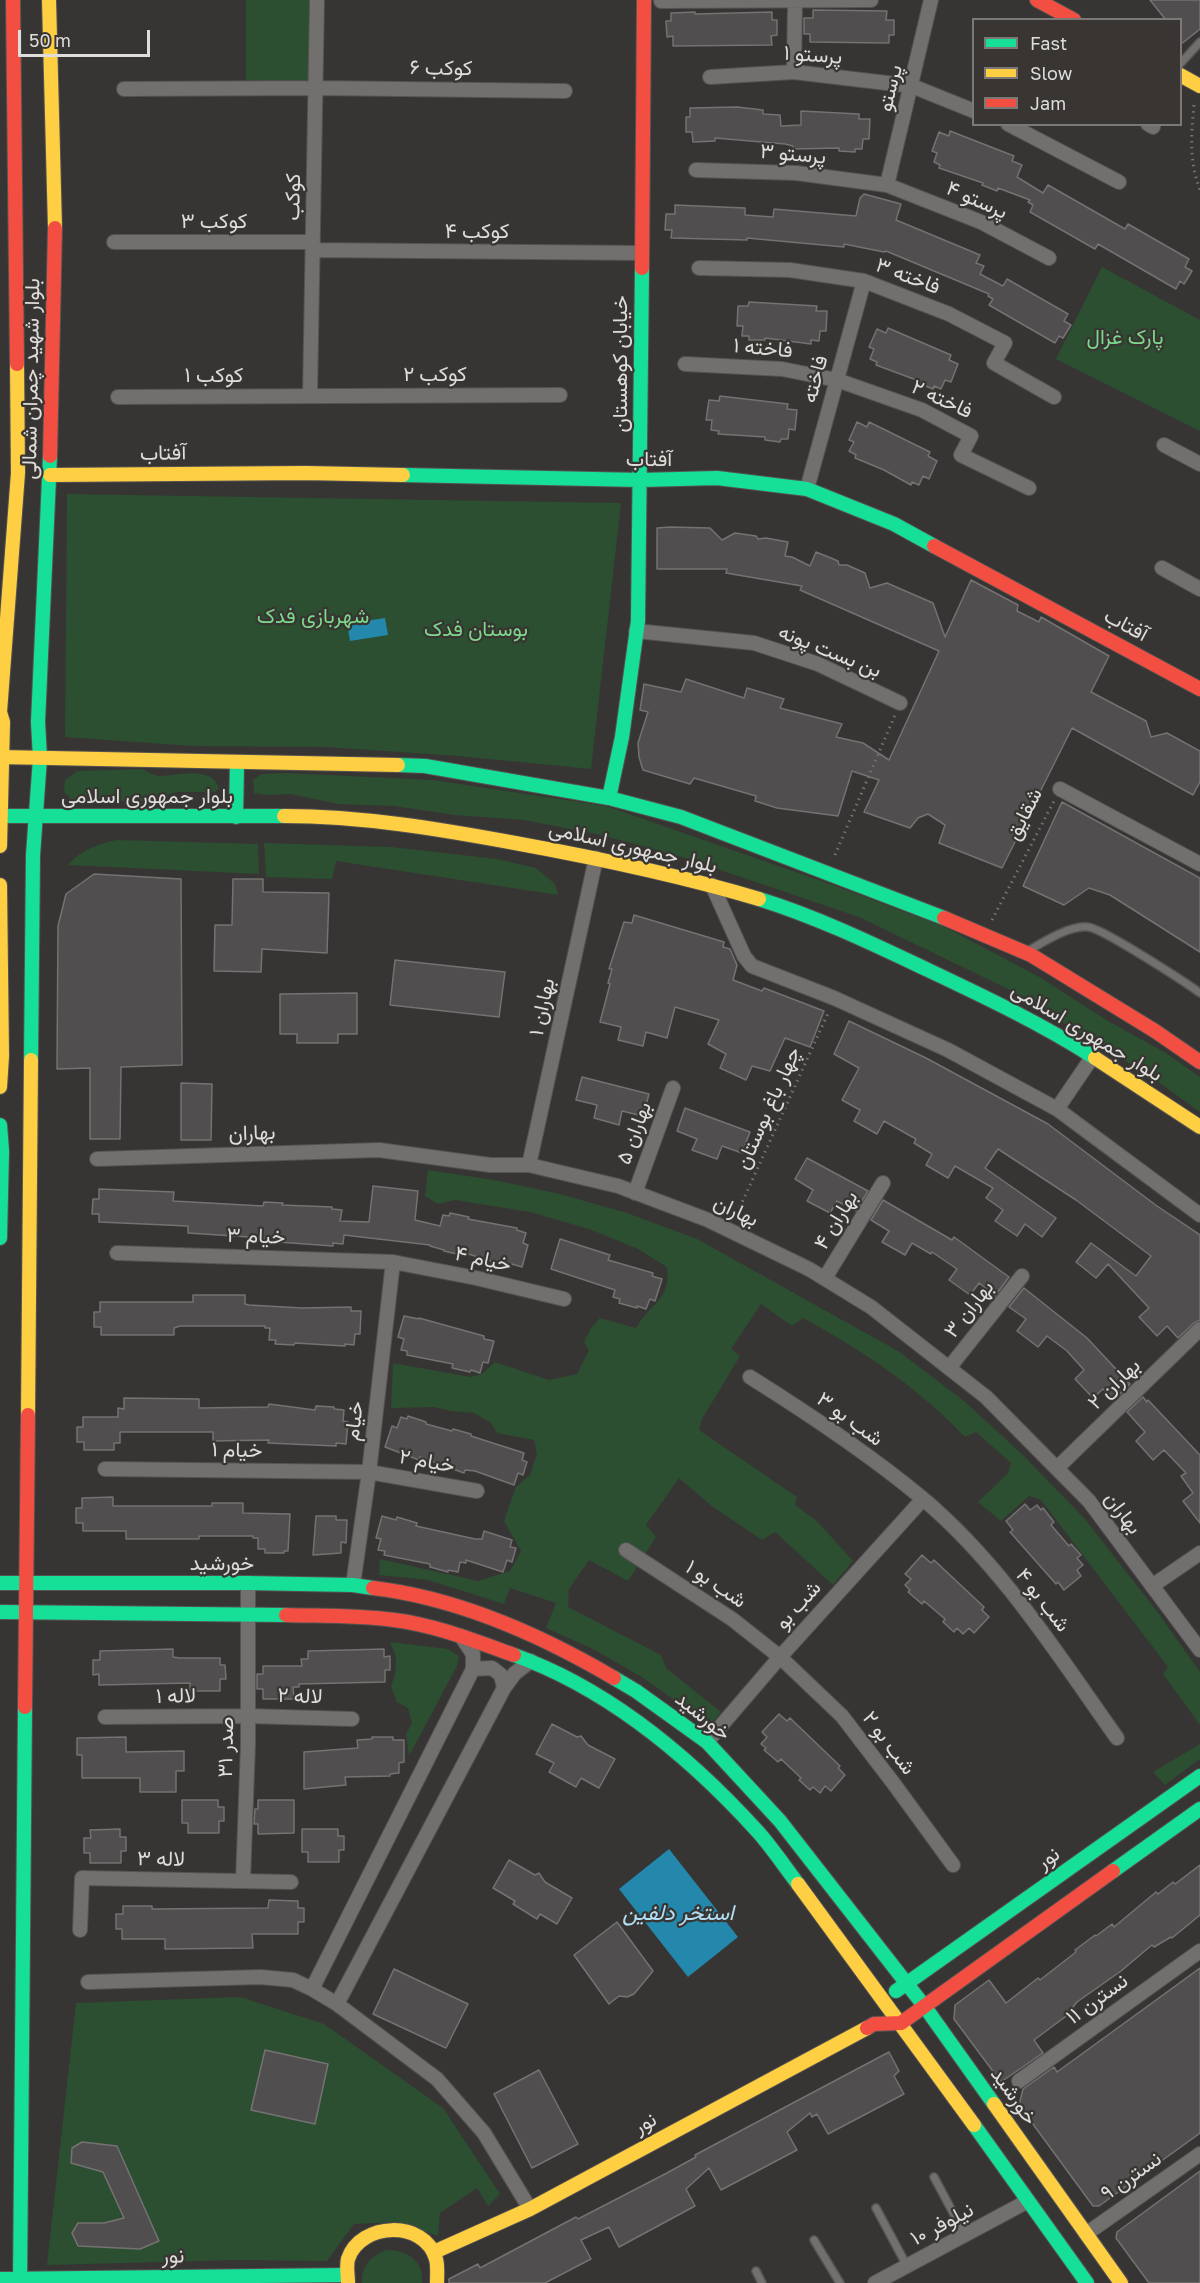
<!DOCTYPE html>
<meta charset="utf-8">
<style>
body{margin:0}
#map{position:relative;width:1200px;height:2283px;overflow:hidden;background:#373533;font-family:"Golos Text",sans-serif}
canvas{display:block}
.legend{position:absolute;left:972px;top:18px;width:210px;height:108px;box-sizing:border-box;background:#383532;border:2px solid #7b7876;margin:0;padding:8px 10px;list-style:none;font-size:18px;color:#dfdddb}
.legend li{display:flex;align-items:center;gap:12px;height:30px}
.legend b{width:30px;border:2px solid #7b7876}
.scale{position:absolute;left:18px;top:30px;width:132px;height:27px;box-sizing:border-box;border:3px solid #dfdddb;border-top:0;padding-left:8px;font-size:18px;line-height:21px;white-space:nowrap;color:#dfdddb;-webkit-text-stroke:4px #383532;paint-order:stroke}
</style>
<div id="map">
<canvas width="1200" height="2283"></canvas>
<ul class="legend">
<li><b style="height:8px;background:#16e098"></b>Fast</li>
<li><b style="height:8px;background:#ffcf43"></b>Slow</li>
<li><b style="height:8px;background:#f24e42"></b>Jam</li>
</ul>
<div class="scale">50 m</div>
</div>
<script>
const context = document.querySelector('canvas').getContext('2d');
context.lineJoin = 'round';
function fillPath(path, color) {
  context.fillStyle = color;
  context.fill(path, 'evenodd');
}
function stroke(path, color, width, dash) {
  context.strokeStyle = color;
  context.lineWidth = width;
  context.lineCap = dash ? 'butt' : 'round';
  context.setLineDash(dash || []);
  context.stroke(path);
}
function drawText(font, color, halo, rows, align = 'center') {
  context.font = font + ' "Golos Text",Vazirmatn,sans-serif';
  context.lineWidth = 4.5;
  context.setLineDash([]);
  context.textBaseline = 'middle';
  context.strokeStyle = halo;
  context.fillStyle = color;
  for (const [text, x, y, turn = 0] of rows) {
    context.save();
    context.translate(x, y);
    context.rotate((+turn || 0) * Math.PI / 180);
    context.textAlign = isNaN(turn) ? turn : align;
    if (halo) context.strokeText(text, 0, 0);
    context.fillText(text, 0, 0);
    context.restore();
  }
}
const green = new Path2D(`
 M246 0H310L309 81 246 80Z
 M1102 267 1200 320V431L1056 359Z
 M67 494 621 503 591 769 458 756 326 747 193 746 65 737Z
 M142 769C148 772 154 776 160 776 179 776 211 765 219 788L215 792H177L143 802 72 800 64 792 65 780 77 771Z
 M285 773 433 780 606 806 833 885 945 927 1041 978 1108 1021 1166 1053 1200 1077V1112L1150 1076 1008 989 859 917 682 857 601 835 524 820 455 815 394 806 339 804 290 794 265 795 254 793 253 780 262 774Z
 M117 840 258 844 259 874 68 865C81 850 97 844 117 840Z
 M264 843 391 847 497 859 536 868 555 884 558 895 336 861 332 879 266 877Z
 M428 1170 494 1180 560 1194 627 1213 697 1239 898 1351 964 1401 1023 1455 1084 1518 1156 1610 1200 1672V1725L1163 1674 1168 1667 1041 1500 1029 1496 1001 1521 978 1502 1008 1473 1011 1463 976 1432 965 1437C919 1388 862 1350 803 1318L792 1326 761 1304 731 1349 740 1356 702 1419 699 1430 797 1497 795 1505 818 1522 853 1561 833 1585 775 1532 762 1540 713 1507 679 1478 646 1525 656 1537 628 1581 589 1560 569 1589 568 1607 661 1655 666 1668 721 1712 710 1726 645 1679 595 1650 546 1628 556 1603 510 1588 504 1604 428 1580 379 1575 380 1559 478 1581 510 1571 521 1551 504 1521 516 1487 530 1475 537 1454 534 1440 497 1433 491 1423 474 1413 451 1411 434 1407 391 1408 393 1363 470 1377 482 1374 495 1362 549 1380 577 1374 589 1350 584 1342 591 1328 600 1318 636 1328C651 1302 671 1301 667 1267L638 1249 589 1229 530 1212 455 1200 438 1204 425 1196Z
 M390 1642 448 1649 459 1656 457 1666 409 1756 406 1734 412 1723 408 1708 397 1702 391 1686 395 1675 396 1657Z
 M1200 1744V1759L1165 1785 1153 1772Z
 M240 1997 324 2024 443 2108 500 2194 488 2206 477 2188 440 2213 438 2236 398 2222 354 2224 327 2261 237 2260 47 2265 76 2003Z
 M387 2250C407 2250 424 2261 422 2283H362C361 2265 372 2255 387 2250Z`);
const water = new Path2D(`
 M385 618 388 635 350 641 347 624Z
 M669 1849 738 1937 688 1977 619 1889Z`);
const building = new Path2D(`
 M1150 0H1200V29L1180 45V20H1166Z
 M813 10 887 11 886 20H894V35H889V43L810 42V34H804V18H813Z
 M695 12V14L772 12V20H777V35L771 36 772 45 673 46V36L667 37 666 21H671V13Z
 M737 107 763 110V114L780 115 781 126 801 125V111L859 114V119H870L869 139H863L862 149H855V152L839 151V148L793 149V146L785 144 715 138V141L693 142 692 132H686V117H690V108Z
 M950 131 1014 156 1012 161 1022 165 1017 177 1043 193 1048 185 1125 229 1128 224 1189 259 1185 267 1192 271 1184 284 1180 281 1176 289 1098 244 1095 249 1030 212 1033 205 1028 202 1030 200 998 188 997 191 982 185 983 183 939 168 940 165 934 162 937 153 932 151 939 132 949 136Z
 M864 194 901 204 896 220 980 255 976 263 984 266 980 274 1003 286 1007 279 1068 314 1064 321 1071 325 1063 338 1059 336 1055 343 989 305 993 299 988 296 989 294 886 251 884 252 844 244V247L747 238V240L671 238 672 230H665L666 214H675V205L745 208V215L773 217 774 209 856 216 860 198Z
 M749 302 817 306 816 311H827L826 331H820L819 341 811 340V344L765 338V340H749V336H742L743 326H737L738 306H748Z
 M888 328 951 355 949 360 958 364 951 382 945 380 941 389 934 386 933 389 918 383 919 381 876 365 877 362 870 359 874 349 869 347 877 329 886 333Z
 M720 396 788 404 787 409 797 410 795 430 789 429 788 439H781L780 442 765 440V437L718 434 719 431 711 430 712 420H706L709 400 719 401Z
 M857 422 867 427 869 422 930 452 928 456 937 461 929 479 923 476 919 485 912 482 911 485 884 470 855 458 856 455 849 451 854 442 849 440Z
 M670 527 710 528 722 540 735 533 756 536 758 539 766 538 788 542 785 556 792 557 810 566 816 552 831 558 838 561 839 565H847L865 573 870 588 887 583 933 603 945 637 971 580 1018 605 1017 611 1039 622 1041 617 1109 656 1091 692 1146 721 1151 737 1167 733 1200 751V782L1193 795 1072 728 1002 868 939 843 945 825 928 814 918 818 910 828 864 812 879 780 852 771 838 816 777 808 755 801 756 796 694 778 690 784 643 770 639 757 638 743 648 712 640 710 644 684 681 692 686 679 744 698 747 688 784 699 780 708 842 724 836 737 863 743 889 760 939 651 800 590 802 586 726 573 727 569H657V528Z
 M1062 802 1200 878V952L1110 895 1089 888 1064 905 1023 886Z
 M94 874 181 879 182 1065 121 1067 120 1139H90V1068L57 1069 58 926 66 894Z
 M233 879H263V892L329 893 327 953 262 949 261 972 214 971 215 925H232Z
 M634 915 724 942 723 947 730 949 737 965 733 980 762 991 764 988 824 1011 810 1047 785 1038 770 1071 752 1066 746 1080 720 1068 726 1054 708 1044 719 1020 675 1007 667 1038 646 1032 643 1046 618 1040 621 1027 600 1022 610 984 608 983 612 969H609L624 922 632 923Z
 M395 960 505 972 499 1017 390 1005Z
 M357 993V1034H338V1043H297V1034H280V994Z
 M849 1021 926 1058 1048 1124 1157 1206 1200 1235V1320L1194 1323 1178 1338 1167 1326 1157 1336 1139 1317 1149 1308 1108 1264 1096 1278 1076 1262 1091 1243 1136 1276 1151 1256 1076 1200 998 1149 985 1168 1056 1218 1042 1237 1025 1224 1017 1236 995 1221 1003 1210 986 1198 993 1188 955 1166 948 1178 926 1165 932 1154 914 1143 916 1139 884 1121 877 1134 854 1121 860 1110 842 1100 859 1068 834 1054Z
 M582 1077 649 1094 643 1116 622 1111 619 1125 594 1118 597 1105 576 1100Z
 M181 1083 212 1084 211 1140H181Z
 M685 1108 750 1132 742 1153 722 1146 717 1159 692 1150 697 1139 677 1131Z
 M807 1158 868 1191 856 1211 837 1201 830 1213 807 1201 813 1190 795 1179Z
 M373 1186 418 1191 415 1220 440 1226 443 1215 449 1216 450 1213 469 1217 468 1219 517 1228V1230L526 1233 523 1243 528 1245 522 1267 512 1264 511 1267 465 1253V1256L444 1251V1250L430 1246V1245L344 1235 343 1244 333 1243V1246L264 1241V1239H249V1237L188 1233V1226L99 1222V1214H92L93 1199H99V1189L174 1192 173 1201 263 1206 264 1202 283 1203 282 1205 332 1207V1209L342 1210 340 1221 369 1222Z
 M883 1200 952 1240 954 1237 1009 1277 995 1296 979 1283 970 1295 949 1280 957 1269 932 1252 931 1254 912 1243 905 1255 882 1242 889 1231 871 1220Z
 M560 1239 610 1255 608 1260 653 1273 652 1276 662 1279 655 1301 650 1299 646 1309 637 1306V1308L619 1303 620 1299 613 1297 615 1290 551 1269Z
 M1024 1288 1087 1338 1130 1384 1114 1400 1103 1389 1093 1398 1075 1379 1084 1370 1067 1351 1047 1336 1038 1347 1017 1331 1026 1319 1009 1307Z
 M193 1295H245V1304L249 1305 302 1308 351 1307V1311H361L360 1334H355L354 1345 345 1344V1346L295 1343 294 1345 275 1344 276 1340H269L270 1328H265V1326H180L174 1328V1335H101V1327H94V1312H100V1302H193Z
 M404 1316 419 1319V1318L484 1336V1339L494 1341 488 1363 483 1362 480 1373 471 1370 470 1372 452 1368 453 1364 407 1355V1351L401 1350 404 1339 398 1337Z
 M1143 1397 1147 1402 1148 1400 1200 1455V1523L1183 1501 1193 1493 1181 1476 1186 1473 1164 1450 1153 1460 1136 1441 1145 1432 1127 1412Z
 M124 1398 199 1399V1408L268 1407 269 1404 315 1410 316 1406 334 1407V1409L344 1410 343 1421 348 1422 346 1444 336 1443V1446L268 1443 269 1440 213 1441V1432H120V1443H114V1450H84V1442H77V1427H83V1417H118V1408L124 1409Z
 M408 1416 426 1422V1424L452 1431 453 1429 471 1434V1436L524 1453 522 1460 527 1462 523 1475 518 1473 514 1485 475 1471 465 1470 464 1473 420 1457 419 1460 385 1447 392 1426 397 1428 401 1417 407 1419Z
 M113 1497V1506H212V1503H243V1513L290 1514 288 1551H284V1553H265V1549H258V1538H253V1536H199V1539H126V1531H83V1523H76V1508H82V1498Z
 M1025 1504 1030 1510 1037 1505 1041 1510 1043 1508 1054 1522 1051 1525 1069 1546 1071 1544 1081 1555 1077 1558 1083 1565 1077 1570 1081 1576 1064 1590 1058 1582 1056 1584 1010 1532 1013 1530 1006 1521Z
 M316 1516H336V1520H347L346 1543 341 1542V1553L313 1555Z
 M382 1516 396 1520 397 1517 417 1523 416 1526 475 1539H482L484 1531 512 1540 510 1547 516 1548 512 1562 507 1560 503 1572 466 1560V1563L460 1562 458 1572 448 1570V1572L430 1567V1564L384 1555 385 1551 378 1550 381 1539 376 1538Z
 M922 1555 931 1563 934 1560 984 1607 982 1610 989 1617 974 1633 969 1628 963 1634 957 1628 954 1632 943 1622 945 1619 924 1601 922 1604 908 1592 910 1590 905 1585 911 1579 905 1574Z
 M173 1649V1657L180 1658H220V1665H225L226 1679H220V1691H190V1683L99 1685V1674L93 1675V1660H100V1651Z
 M384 1649V1657L390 1656V1670H385V1682L299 1684V1687H293L294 1699H263V1689H257V1674H263V1666H302L301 1659H308V1651Z
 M779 1714 787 1721 790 1718 840 1766 838 1768 845 1775 831 1791 825 1786 820 1793 813 1787 810 1790 799 1780 801 1778 781 1759 778 1762 764 1750 766 1748 761 1744 767 1737 762 1732Z
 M552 1724 577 1737 581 1736 588 1745 615 1759 599 1788 581 1778 576 1787 549 1772 554 1763 536 1754Z
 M126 1737V1752L184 1751V1771H176V1792H140V1778H82V1755H77V1738Z
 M372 1737H393V1740H404V1762L399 1763V1773L390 1774V1776L345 1777 346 1785 304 1789V1752L358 1748 357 1740 372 1739Z
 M182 1800H218V1807H224V1821H219V1833H188V1823H182Z
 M258 1800H294V1833L258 1834V1824H254L255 1809H258Z
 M120 1829V1837H126V1851H121V1863H90V1853H84V1838H91L90 1830Z
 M302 1829H338V1836H344V1850H339V1862H308V1852H302Z
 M509 1860 535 1875 539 1873 545 1882 572 1898 557 1924 540 1914 537 1919 513 1904 515 1901 493 1888Z
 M1200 1865V1915L1172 1938 1171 1937 1154 1947 1152 1945 1121 1971 1077 2002 1065 2017 1034 2040 1043 2053 1001 2082 954 2019 955 2005 989 1980 1006 2003 1038 1978 1040 1980 1076 1952 1075 1950 1095 1935 1096 1936 1112 1924 1114 1927 1156 1892 1158 1894 1173 1882 1175 1884Z
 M269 1900 298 1901V1908H304V1922H298V1934H252L253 1948 165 1949V1939H122V1929H116V1914H123V1906H152V1909L268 1908Z
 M617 1922 653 1971 634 1994 627 1997 619 1996 609 2004 574 1955Z
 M1200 1968V2133L1099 2206H1093L1019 2105 1023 2089 1054 2067 1057 2072Z
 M394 1969 468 2004 446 2048 373 2014Z
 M265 2050 328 2064 315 2124 251 2110Z
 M889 2052 899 2071 894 2076 904 2094 828 2134 817 2114 812 2117 810 2113 787 2132 797 2150 721 2190 709 2168 686 2189 695 2206 619 2247 609 2227 581 2240 591 2259 545 2283H449V2279L478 2264 480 2268 576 2217 578 2219 665 2174 696 2157 695 2155Z
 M539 2070 578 2144 532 2168 494 2094Z
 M82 2142 117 2146 159 2241 140 2249 78 2246 72 2233 78 2223H104L124 2218 103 2172 71 2163 72 2148Z
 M1200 2171V2283H1149L1116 2238 1117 2232Z`);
const path = new Path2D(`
 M1194 105C1191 135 1189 161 1200 190
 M835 855 895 715
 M992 920 1054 801
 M735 1218 829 1011`);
const lane = new Path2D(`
 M1180 64 1200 42
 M1028 951C1043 942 1070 925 1088 927 1102 928 1185 982 1200 993
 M934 2177 965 2235
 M876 2208 907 2266
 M814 2240 840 2283
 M756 2271 762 2283`);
const street = new Path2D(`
 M661 1 871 0
 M794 72 795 0
 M710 77 794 72 912 86 974 111
 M124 89 316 88 565 91
 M1008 124 1119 182
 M1148 124 1153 127
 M696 170 796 173 887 185 981 222 1049 258
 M887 185 931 0
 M114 242H313
 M313 250 641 253
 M699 268 790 270 864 281 949 314 1005 343 994 363 1054 397
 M685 364 782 369 837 380 922 410 971 436 961 455 1029 488
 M310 395 317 0
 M118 397 560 395
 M1164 445 1200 464
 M807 489 864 281
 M1162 568 1200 589
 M636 631 754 643 818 664 900 703
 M1060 789 1200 864
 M712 885 744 956 752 966 834 998 948 1050 1057 1109 1200 1215
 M1057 1109 1093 1056
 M97 1159 379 1150 490 1165H529L618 1186 708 1220 809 1269 871 1307 986 1397 1089 1501 1200 1650
 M529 1165 596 858
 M635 1193 673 1088
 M117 1253 393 1262 476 1278 564 1299
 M825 1278 883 1183
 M949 1368 1022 1276
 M750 1377C809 1414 868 1453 922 1498 1001 1564 1058 1655 1117 1738
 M1057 1468 1200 1329
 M105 1469 369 1472 477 1491
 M626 1550 732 1619 780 1657 842 1716 894 1784 953 1865
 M353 1585 369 1472 393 1262
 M1152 1586 1200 1553
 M473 1669 492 1668 501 1675 504 1688
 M105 1717 248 1716 352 1719
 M707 1742 780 1657 923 1499
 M243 1881 248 1744V1583
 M80 1930 82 1878 291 1882
 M88 1982 260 1977 293 1980 312 1989 337 2004 437 2079 484 2133 530 2209
 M312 1989 473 1669V1654L461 1636
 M337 2004 504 1688 515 1673 531 1661
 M1019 2081 1200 1951
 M1086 2234 1200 2154
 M875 2283 1028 2201`);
const fast = new Path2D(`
 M403 475 641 480 717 478 807 489 894 524 934 546
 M398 765 425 766 609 798 681 817 944 918
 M609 798 622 737 638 621 642 268
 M0 816H284
 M236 817 237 762
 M759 899C817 917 873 944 928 970 985 997 1042 1024 1095 1058
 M31 1060 33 855 40 758 38 722 50 456
 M0 1125 2 1151 0 1238
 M0 1583H248L353 1585 373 1588
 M0 1612 286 1615
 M514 1655C609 1689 692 1759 759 1833 773 1849 785 1867 798 1884
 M614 1678 636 1691 707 1742 780 1821 925 2007 994 2104
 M1113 1871 1200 1809
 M896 1991 1200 1776
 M974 2125 1087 2283
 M0 2279 347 2275
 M20 2283 25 1707`);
const slow = new Path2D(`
 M49 0 55 228
 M1180 75 1200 86
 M50 475 305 473 403 475
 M0 757 398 765
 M284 816C362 816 439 829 515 843 597 858 679 875 759 899
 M0 846 3 722 0 712 18 473 17 364
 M0 885 2 1056 0 1087
 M1095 1058 1200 1127
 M28 1415 31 1060
 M798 1884 974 2125
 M994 2104 1121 2283
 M434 2252 530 2209 867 2028
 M348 2283C348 2276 346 2266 348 2259 360 2222 425 2219 436 2259 438 2266 437 2276 437 2283`);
const jam = new Path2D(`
 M13 0 17 364
 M1037 0 1074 20
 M642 268 644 0
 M50 456 55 228
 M934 546 1200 689
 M944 918 1031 955 1155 1031 1200 1062
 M373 1588C458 1598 541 1635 614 1678
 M286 1615C322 1616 358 1615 394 1620 435 1625 475 1641 514 1655
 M25 1707 28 1415
 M867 2028 874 2024 901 2023 1113 1871`);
const streetNames = [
 ["پرستو ۱",813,55,4],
 ["کوکب ۶",441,68,1],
 ["پرستو",890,88,-76],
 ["پرستو ۳",793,154,5],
 ["کوکب",293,197,-89],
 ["پرستو ۴",977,200,24],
 ["کوکب ۳",214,221],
 ["کوکب ۴",477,231],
 ["فاخته ۳",908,276,21],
 ["فاخته ۱",763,348,5],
 ["خیابان کوهستان",620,364,-90],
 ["کوکب ۲",435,374],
 ["کوکب ۱",214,375],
 ["بلوار شهید چمران شمالی",31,379,-89],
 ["فاخته",815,379,-75],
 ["فاخته ۲",942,399,25],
 ["آفتاب",163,453,-1],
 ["آفتاب",649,459],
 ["آفتاب",1126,625,28],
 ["بن بست پونه",830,651,22],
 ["بلوار جمهوری اسلامی",147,796],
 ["شقایق",1024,814,-63],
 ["بلوار جمهوری اسلامی",633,847,13],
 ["بهاران ۱",542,1007,-78],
 ["بلوار جمهوری اسلامی",1087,1032,31],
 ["چهار باغ بوستان",768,1108,-66],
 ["بهاران",252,1133,-2],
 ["بهاران ۵",634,1133,-70],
 ["بهاران",736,1211,25],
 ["بهاران ۴",836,1220,-59],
 ["خیام ۳",256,1236,2],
 ["خیام ۴",483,1259,12],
 ["بهاران ۳",969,1309,-52],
 ["بهاران ۲",1114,1384,-44],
 ["شب بو ۳",850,1419,36],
 ["خیام",354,1421,-83],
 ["خیام ۱",237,1450,1],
 ["خیام ۲",427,1461,10],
 ["بهاران",1123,1513,53],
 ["خورشید",222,1563],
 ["شب بو ۱",716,1584,34],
 ["شب بو ۴",1043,1600,52],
 ["شب بو",798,1605,-48],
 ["لاله ۱",176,1696,-1],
 ["لاله ۲",300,1696,2],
 ["خورشید",703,1716,39],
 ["شب بو ۲",889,1743,53],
 ["صدر ۳۱",226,1747,-89],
 ["نور",1048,1858,-35],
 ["لاله ۳",161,1859,1],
 ["نسترن ۱۱",1097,1999,-36],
 ["خورشید",1014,2096,55],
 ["نور",645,2123,-28],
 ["نسترن ۹",1131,2176,-35],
 ["نیلوفر ۱۰",942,2224,-28],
 ["نور",173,2256,-1]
];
const parkNames = [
 ["پارک غزال",1125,337],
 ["شهربازی فدک",313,616],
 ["بوستان فدک",476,629]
];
const waterNames = [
 ["استخر دلفین",678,1913]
];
fillPath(green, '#2c4e31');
fillPath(water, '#2488ac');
fillPath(building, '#504e4e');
stroke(building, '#747272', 1.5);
stroke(lane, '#555351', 10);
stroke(street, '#555351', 16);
stroke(fast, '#555351', 16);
stroke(slow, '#555351', 16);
stroke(jam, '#555351', 16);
stroke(path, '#747371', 3, [1.5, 4.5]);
stroke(lane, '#71706e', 7);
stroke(street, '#71706e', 14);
stroke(fast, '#16e098', 14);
stroke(slow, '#ffcf43', 14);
stroke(jam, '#f24e42', 14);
drawText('21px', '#dfdddb', '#383532', streetNames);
drawText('21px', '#7cd88a', '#383532', parkNames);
drawText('italic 22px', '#b2e0f6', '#383532', waterNames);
</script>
